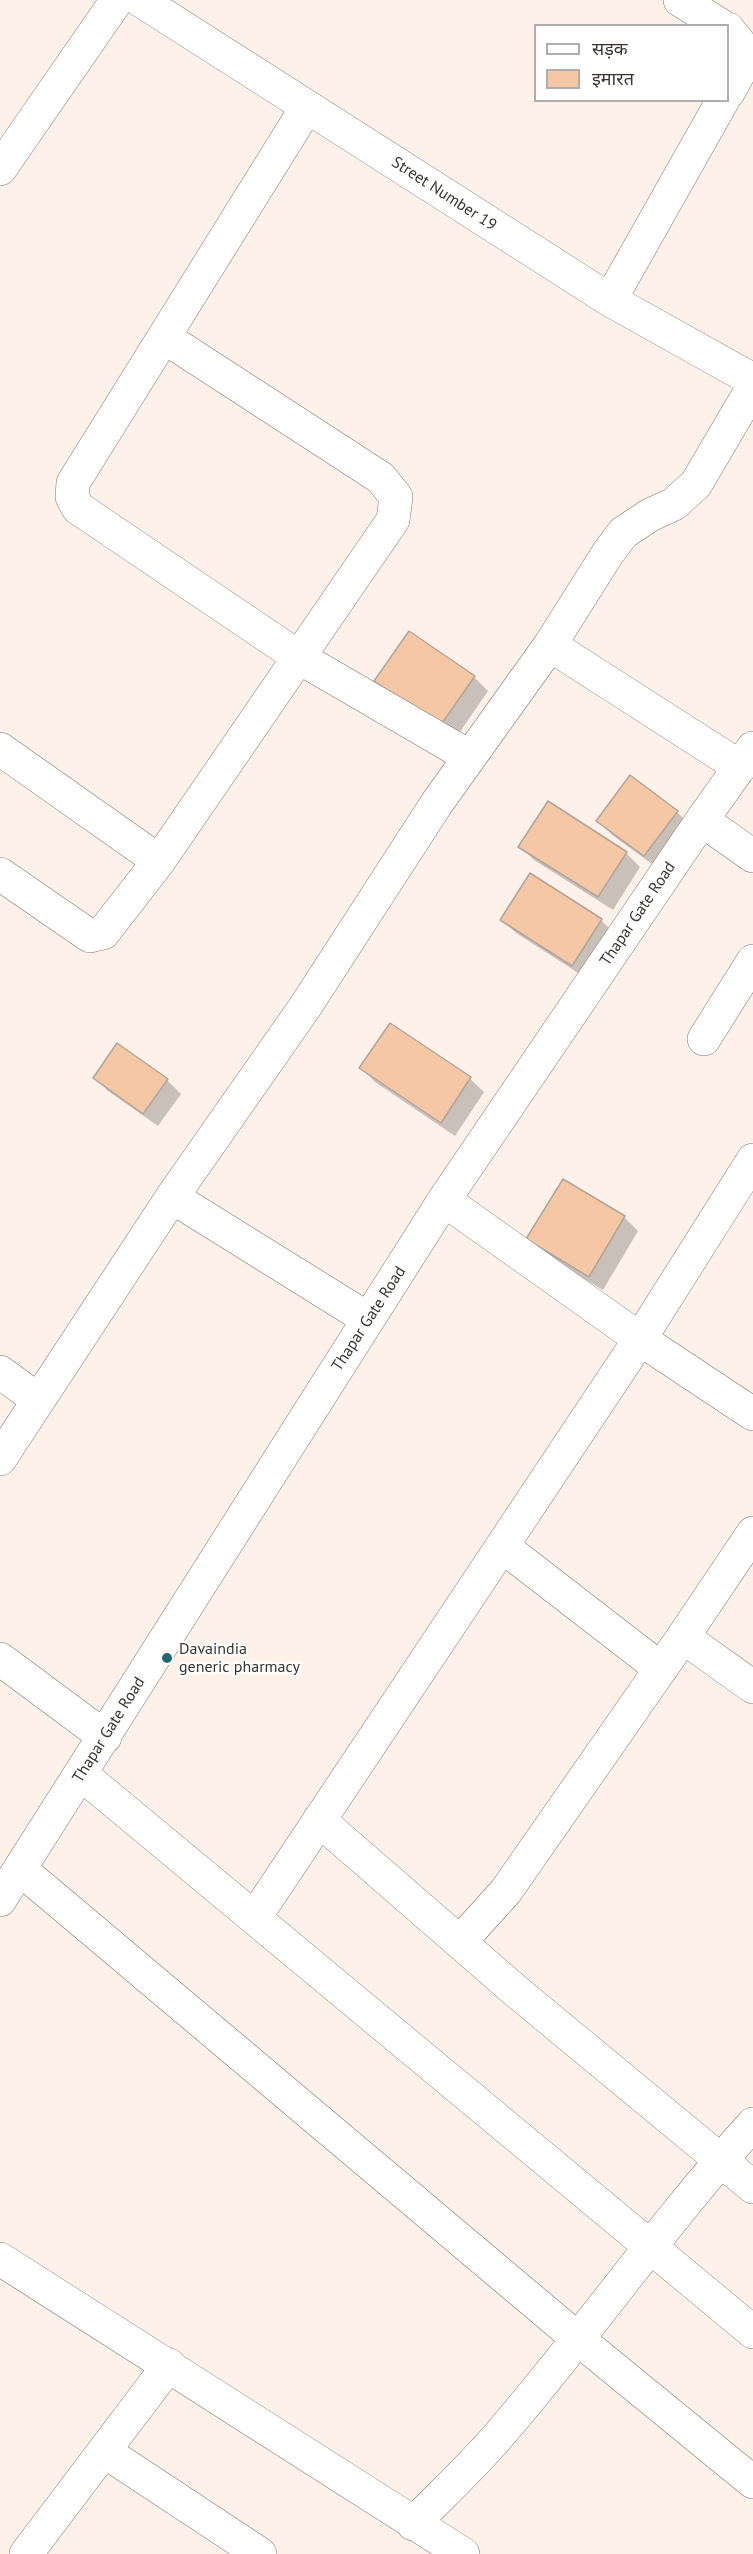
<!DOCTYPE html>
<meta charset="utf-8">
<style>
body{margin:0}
#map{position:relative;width:753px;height:2554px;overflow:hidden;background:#fdf1e9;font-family:"PT Sans","Noto Sans Devanagari",sans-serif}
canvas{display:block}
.legend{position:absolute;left:534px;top:24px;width:195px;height:78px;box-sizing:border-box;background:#fff;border:2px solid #b0aead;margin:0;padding:8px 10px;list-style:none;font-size:18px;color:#393431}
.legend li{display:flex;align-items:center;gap:12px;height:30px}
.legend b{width:30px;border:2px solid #b0aead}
</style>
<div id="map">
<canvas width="753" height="2554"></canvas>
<ul class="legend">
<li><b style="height:8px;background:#fff"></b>सड़क</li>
<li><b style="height:16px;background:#f6c7a4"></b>इमारत</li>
</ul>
</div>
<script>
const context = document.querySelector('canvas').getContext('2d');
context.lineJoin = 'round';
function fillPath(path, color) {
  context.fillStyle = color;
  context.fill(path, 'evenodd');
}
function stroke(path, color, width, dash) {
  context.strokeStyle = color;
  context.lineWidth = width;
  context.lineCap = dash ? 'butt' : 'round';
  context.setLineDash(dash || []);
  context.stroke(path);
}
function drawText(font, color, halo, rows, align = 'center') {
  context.font = font + ' "PT Sans",sans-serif';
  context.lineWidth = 4.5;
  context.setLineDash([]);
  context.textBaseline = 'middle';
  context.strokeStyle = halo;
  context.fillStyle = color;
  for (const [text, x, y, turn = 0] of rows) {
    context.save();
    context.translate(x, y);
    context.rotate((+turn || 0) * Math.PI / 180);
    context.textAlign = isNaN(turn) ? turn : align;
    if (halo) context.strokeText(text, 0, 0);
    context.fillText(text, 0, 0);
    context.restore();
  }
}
const shadow = new Path2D(`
 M409 633 474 677 488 691 455 739 390 694 376 680Z
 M548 803 626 853 640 867 613 910 534 860 520 846Z
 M677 812 691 826 659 869 612 835 598 821Z
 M502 920H601L615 934 586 978 516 933Z
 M390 1025 470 1079 484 1092 455 1136 375 1082 361 1068Z
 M117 1045 167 1080 181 1094 158 1126 108 1091 95 1078Z
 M624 1217 638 1231 603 1290 541 1253 527 1239Z`);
const building = new Path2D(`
 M409 631 475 676 440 726 374 681Z
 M630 775 678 811 644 856 596 821Z
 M548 801 627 852 598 897 518 847Z
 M530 873 602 919 572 966 500 920Z
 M390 1023 471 1077 441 1123 359 1068Z
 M117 1043 168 1079 143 1114 93 1078Z
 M563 1179 625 1216 589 1277 526 1239Z`);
const street = new Path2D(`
 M140 0 610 300 753 380
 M680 0 722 26
 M728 29 743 48 741 69 728 93
 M307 107 73 483 72 497 78 508 300 658 470 757
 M0 169 117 0
 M610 300 723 100
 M550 645 740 767
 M0 749 159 861 393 520 396 497 381 478 164 337
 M702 820 753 856
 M0 874 90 936 103 933 159 861
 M704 1039 753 961
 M172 1197 368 1319
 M444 1200 640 1339 753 1414
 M0 1372 37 1399
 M0 1459 172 1197 305 1007 437 803 550 645 608 553 623 533 650 515 674 504 696 484 753 387
 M502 1546 661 1669
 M683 1637 753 1687
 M0 1659 105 1737
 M81 1774 753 2332
 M319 1820 517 1992 753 2187
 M20 1869 578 2339 753 2482
 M0 1900 444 1200 702 820 753 748
 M255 1917 640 1339 753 1160
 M460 1942 506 1891 683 1637 753 1533
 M0 2259 463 2554
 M104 2451 260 2554
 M413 2524C444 2492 477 2462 505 2428 590 2329 665 2221 753 2124
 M26 2554 169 2365`);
const markers = [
 [167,1658,6,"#206a74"]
];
const streetNames = [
 ["Street Number 19",444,194,33],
 ["Thapar Gate Road",638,914,-56],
 ["Thapar Gate Road",369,1319,-57],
 ["Thapar Gate Road",109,1730,-58]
];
const poiNames = [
 ["Davaindia",179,1649],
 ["generic pharmacy",179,1667]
];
fillPath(shadow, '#0003');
fillPath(building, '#f6c7a4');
stroke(building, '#b0a59c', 1.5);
stroke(street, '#81766f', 34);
stroke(street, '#fff', 33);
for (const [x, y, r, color] of markers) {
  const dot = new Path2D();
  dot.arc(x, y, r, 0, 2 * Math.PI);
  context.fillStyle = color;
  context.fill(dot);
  stroke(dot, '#fff', 2);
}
drawText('16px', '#393431', '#fff', streetNames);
drawText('16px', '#393431', '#fff', poiNames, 'left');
</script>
